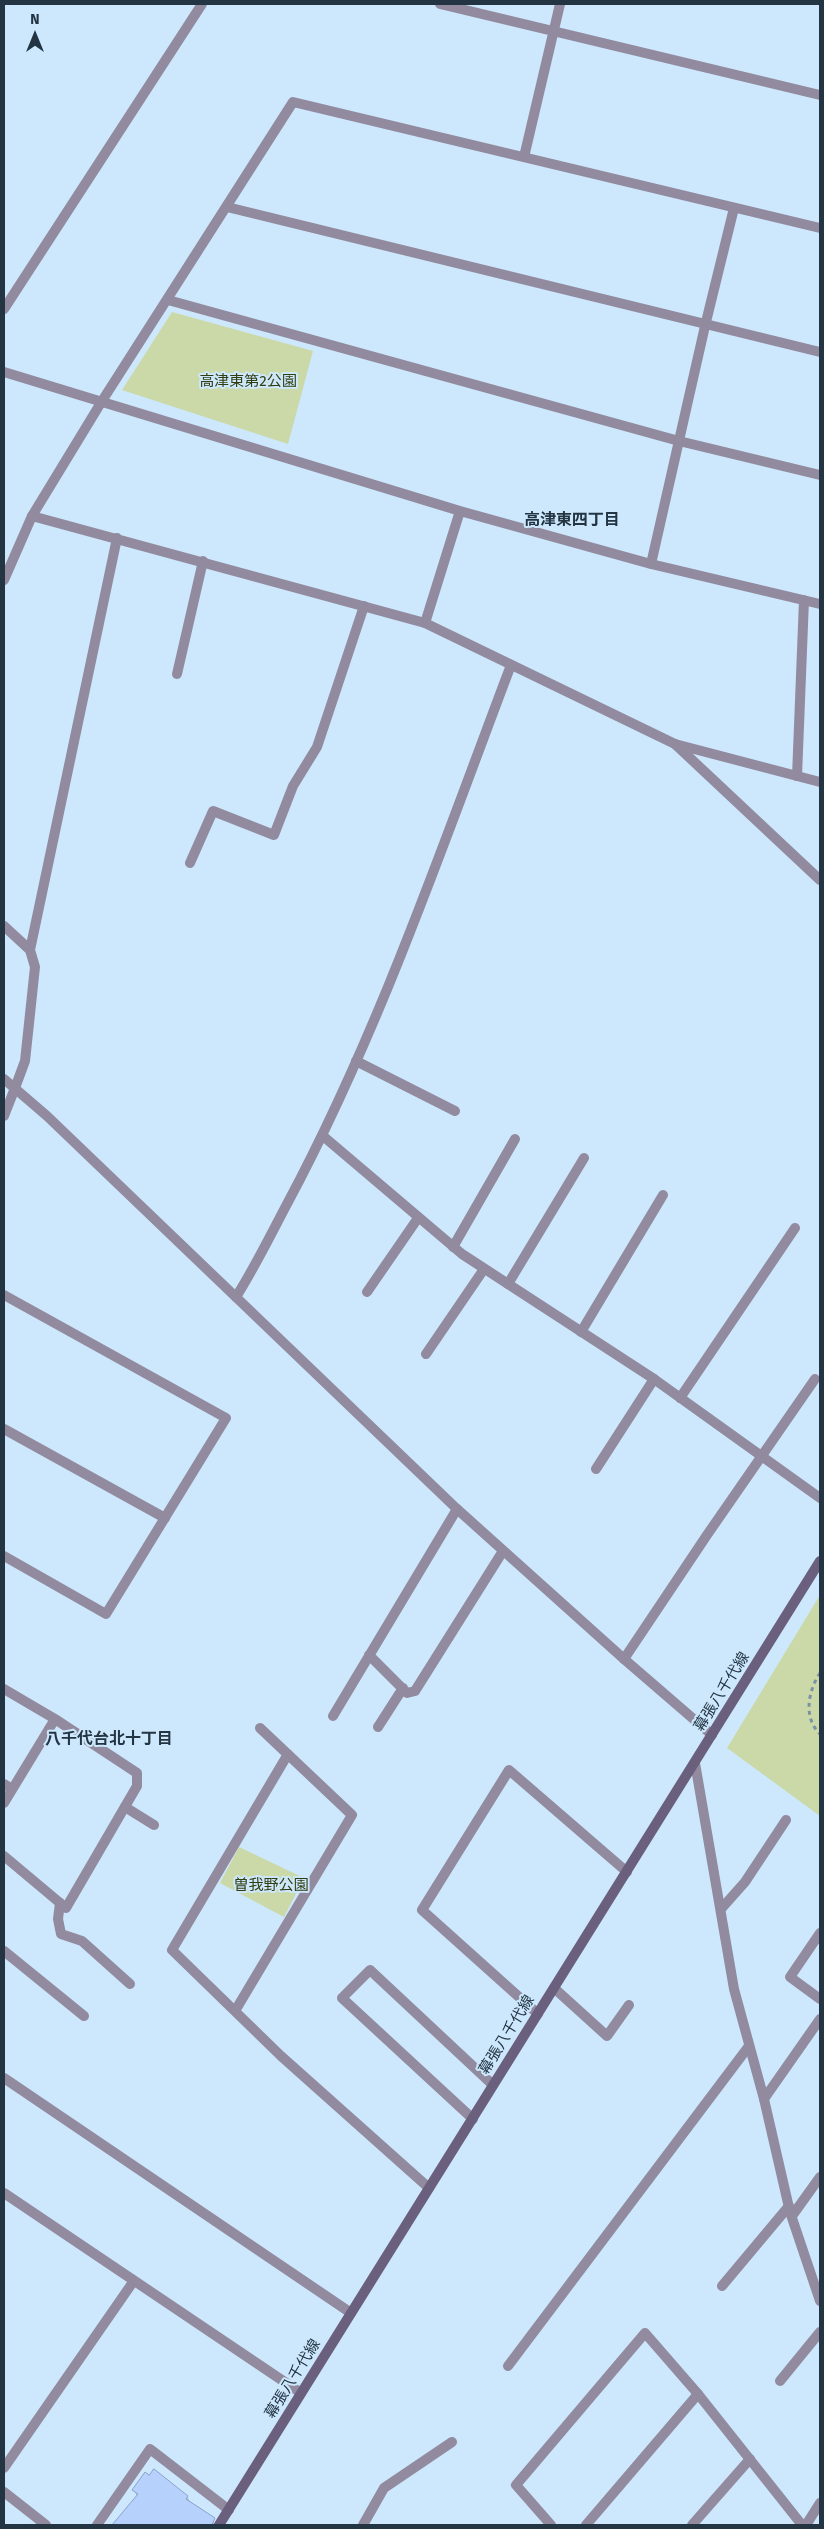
<!DOCTYPE html>
<meta charset="utf-8">
<style>
body{margin:0}
#map{position:relative;width:824px;height:2529px;overflow:hidden;background:#cde8fd;font-family:"Fira Sans",sans-serif}
canvas{display:block}
.frame{position:absolute;inset:0;border:5px solid #233543;pointer-events:none}
.north{position:absolute;left:10px;top:10px;width:50px;height:50px;-webkit-text-stroke:4px #cde8fd;paint-order:stroke;rotate:0deg;font-size:14px;font-weight:700;line-height:20px;text-align:center;color:#233543}
.north::after{content:'';display:block;margin:auto;width:18px;height:22px;background:#233543;clip-path:polygon(50% 0,100% 100%,50% 72%,0 100%)}
</style>
<div id="map">
<canvas width="824" height="2529"></canvas>
<div class="frame"></div>
<div class="north">N</div>
</div>
<script>
const context = document.querySelector('canvas').getContext('2d');
context.lineJoin = 'round';
function fillPath(path, color) {
  context.fillStyle = color;
  context.fill(path, 'evenodd');
}
function stroke(path, color, width, dash) {
  context.strokeStyle = color;
  context.lineWidth = width;
  context.lineCap = dash ? 'butt' : 'round';
  context.setLineDash(dash || []);
  context.stroke(path);
}
function drawText(font, color, halo, rows, align = 'center') {
  context.font = font + ' "Fira Sans","Noto Sans JP",sans-serif';
  context.lineWidth = 4;
  context.setLineDash([]);
  context.textBaseline = 'middle';
  context.strokeStyle = halo;
  context.fillStyle = color;
  for (const [text, x, y, turn = 0] of rows) {
    context.save();
    context.translate(x, y);
    context.rotate((+turn || 0) * Math.PI / 180);
    context.textAlign = isNaN(turn) ? turn : align;
    if (halo) context.strokeText(text, 0, 0);
    context.fillText(text, 0, 0);
    context.restore();
  }
}
const green = new Path2D(`
 M172 312 313 351 288 444 122 390Z
 M820 1595V1816L727 1748Z
 M239 1847 304 1878 284 1917 220 1883Z`);
const shadow = new Path2D(`
 M134 2490 187 2497 191 2503 210 2516 215 2525H172L165 2519 161 2525H114L137 2496Z`);
const building = new Path2D(`
 M154 2469 188 2496 186 2499 215 2518 212 2525H112L138 2494 132 2490 145 2472 149 2475Z`);
const path = new Path2D(`
 M820 1673C808 1691 803 1718 820 1734`);
const service = new Path2D(`
 M177 674 203 561
 M356 1061 455 1111
 M453 1247 515 1139
 M508 1284 584 1158
 M367 1292 418 1218
 M581 1332 663 1195
 M426 1354 484 1269
 M4 1429 165 1518
 M596 1469 654 1379
 M369 1655 407 1693 415 1691 503 1551
 M624 1659 707 1535 815 1379
 M333 1716 457 1509
 M378 1727 403 1688
 M125 1807 154 1825
 M60 1903 58 1919 61 1934 82 1941 130 1984
 M721 1909 745 1882 786 1820
 M820 1933 790 1977 820 1999
 M554 1988 607 2036 629 2005
 M538 2014 422 1910 509 1770 627 1872
 M4 2078 351 2313
 M764 2099 820 2019
 M473 2119 342 1998 370 1970 493 2085
 M722 2286 789 2206
 M508 2366 749 2046
 M780 2381 820 2332
 M4 2468 133 2282
 M97 2525 150 2449 229 2510
 M586 2525 698 2394
 M692 2525 750 2459`);
const minor = new Path2D(`
 M524 157 560 4
 M227 207 820 352
 M168 300 679 441 820 475
 M4 372 460 511 651 564 820 604
 M651 564 705 326 734 208
 M4 580 32 516 102 401 293 102 820 228
 M425 623 460 511
 M675 744 820 880
 M797 776 804 600
 M190 863 213 811 274 835 293 786 317 747 364 606
 M4 926 30 950
 M15 1088 25 1061 35 967 30 950 117 538
 M323 1136 462 1254 654 1379 820 1498
 M4 1295 226 1418 106 1614 4 1556
 M236 1297C255 1267 270 1236 287 1204 379 1032 442 847 511 665
 M680 1398 795 1228
 M4 1689 55 1719 137 1773V1786L66 1908 4 1856
 M288 1754 172 1950 281 2056 429 2188
 M695 1763 734 1989 764 2099 790 2212 820 2301
 M4 1784 12 1789
 M4 1803 55 1719
 M4 1951 84 2016
 M235 2011 352 1815 260 1728
 M4 2193 301 2393
 M792 2216 820 2177
 M4 2492 46 2525
 M363 2525 384 2488 452 2442
 M551 2525 516 2485 645 2333 698 2394 802 2525
 M806 2525 820 2503`);
const tertiary = new Path2D(`
 M440 4 820 95
 M4 309 202 4
 M32 516 425 623 675 744 820 782
 M4 1079 47 1116 457 1509 624 1659 712 1735
 M4 1116 15 1088`);
const secondary = new Path2D(`
 M219 2525 820 1561`);
const parkNames = [
 ["高津東第2公園",248,382],
 ["曽我野公園",271,1886]
];
const streetNames = [
 ["幕張八千代線",722,1692,-58],
 ["幕張八千代線",507,2035,-58],
 ["幕張八千代線",293,2379,-58]
];
const neighbourhoodNames = [
 ["高津東四丁目",572,521],
 ["八千代台北十丁目",109,1740]
];
fillPath(green, '#cad9a7');
fillPath(shadow, '#0003');
fillPath(building, '#b7d1fd');
stroke(building, '#89a1cb', 1);
stroke(path, '#7b92a4', 3, [4, 4]);
stroke(service, '#928b9f', 10);
stroke(minor, '#928b9f', 10);
stroke(tertiary, '#928b9f', 10);
stroke(secondary, '#6a607d', 10);
drawText('15px', '#323d0e', '#cde8fd', parkNames);
drawText('15px', '#233543', '#cde8fd', streetNames);
drawText('bold 16px', '#233543', '#cde8fd', neighbourhoodNames);
</script>
